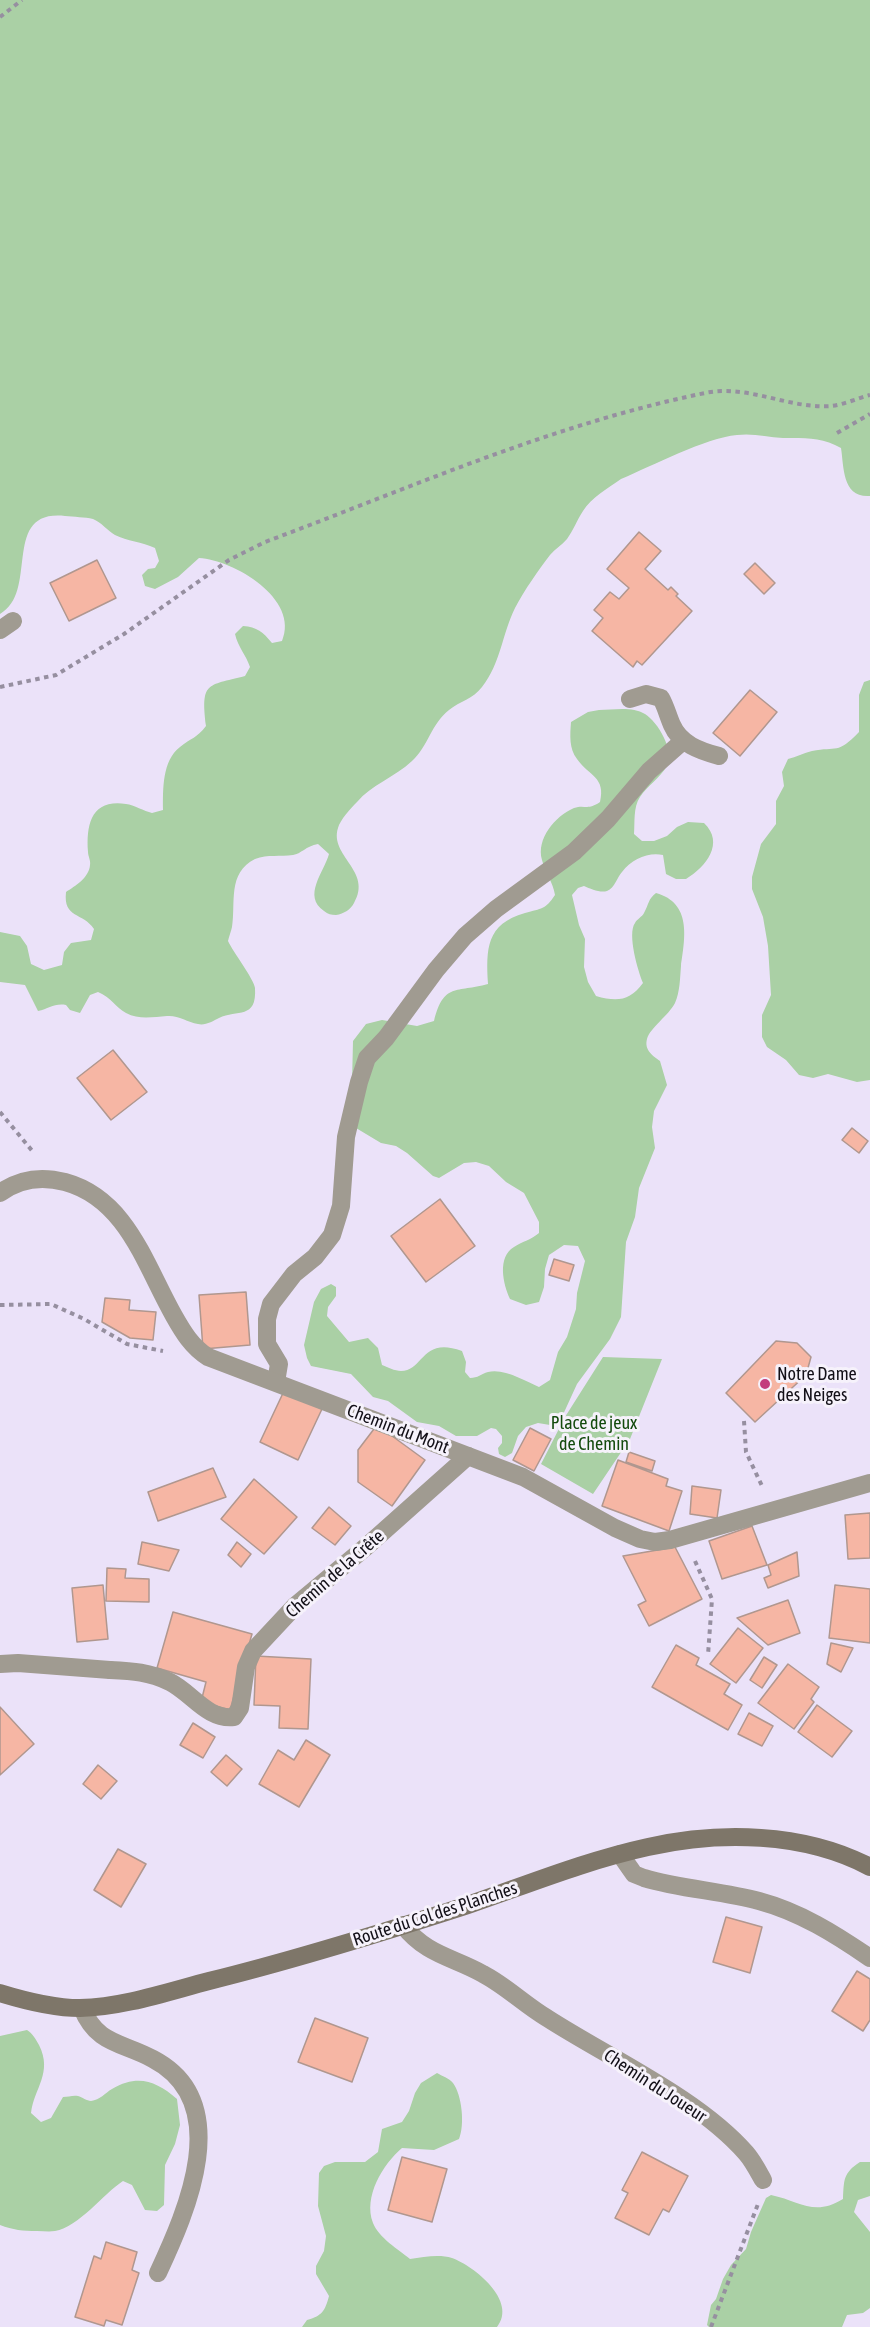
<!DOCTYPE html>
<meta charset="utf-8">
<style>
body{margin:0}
canvas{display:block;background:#ebe2f9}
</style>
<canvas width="870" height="2327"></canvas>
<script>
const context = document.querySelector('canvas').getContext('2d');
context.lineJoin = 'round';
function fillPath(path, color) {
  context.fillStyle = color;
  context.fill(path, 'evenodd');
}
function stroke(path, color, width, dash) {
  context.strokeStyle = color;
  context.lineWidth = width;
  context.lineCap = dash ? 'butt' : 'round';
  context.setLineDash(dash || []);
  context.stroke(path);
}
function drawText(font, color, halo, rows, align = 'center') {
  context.font = font + ' "Asap Condensed",sans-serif';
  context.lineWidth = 6;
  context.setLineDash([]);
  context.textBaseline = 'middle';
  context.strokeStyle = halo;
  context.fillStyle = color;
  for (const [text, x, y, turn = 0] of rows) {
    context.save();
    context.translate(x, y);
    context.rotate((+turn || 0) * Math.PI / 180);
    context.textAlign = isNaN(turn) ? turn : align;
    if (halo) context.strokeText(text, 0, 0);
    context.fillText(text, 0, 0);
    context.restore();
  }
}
const green = new Path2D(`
 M0 0H870V496C842 498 844 467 841 448 822 437 804 438 783 438 767 437 753 433 737 435 705 438 652 466 621 479 608 488 591 498 583 511 577 520 573 531 567 539 562 545 555 549 550 555 538 571 525 589 515 608 502 634 501 663 482 687 473 699 460 701 449 710 431 724 428 747 412 761 395 777 371 785 357 802 351 808 340 820 338 828 329 856 373 871 354 903 351 909 344 914 336 915 331 915 328 914 324 911 302 896 324 872 329 854L318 844C306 846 301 854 293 855 280 857 268 854 255 859 227 873 236 903 232 927 231 932 229 936 228 941 233 952 254 979 255 988 257 1020 237 1009 219 1018 213 1021 205 1026 198 1024 187 1022 178 1015 167 1016 153 1017 139 1020 126 1013 116 1008 111 997 98 992L90 995 80 1013 70 1010 66 1005C54 1003 49 1009 38 1011L25 985 0 982V932L20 936 27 946 31 964 44 970 62 965 64 952 71 943 91 940 94 929C83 912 63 919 66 892 75 886 89 878 90 865 91 861 88 856 88 852 86 823 92 799 126 804 134 805 144 811 152 813L163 810C163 789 162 761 180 747 191 738 197 738 206 726 201 682 206 686 245 676L250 667C246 655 238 647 235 634L243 626C257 627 263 632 272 643L282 641C300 599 234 560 199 558L178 577 155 589 145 586 142 575 148 569 155 568 159 561 155 548C142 542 127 541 115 535 108 531 101 522 93 519 85 517 74 517 65 516 0 509 40 592 0 614Z
 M870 680V1080L857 1082 828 1074 813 1078 799 1075 786 1060 767 1047 762 1037V1015L771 995 768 946 763 917 752 889V877L761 844 776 824V801L784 786 782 772 788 759C796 757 804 753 812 751 837 746 837 755 859 732V695L864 682Z
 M599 710C613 710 632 706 645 714 658 722 675 751 667 766 660 778 647 786 640 797 633 807 635 823 634 834L642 841H654L667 836 677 827 688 822 704 823C725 843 706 867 686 879H676L666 874 663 855C648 852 632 859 622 872 617 877 615 888 607 891 600 893 591 889 584 886L578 888 572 895 579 925 585 939 584 967 588 982 596 996C617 1002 630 1001 643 983 638 971 627 934 635 923 637 919 642 917 644 913 649 904 648 899 656 893 692 903 685 938 681 966 680 978 680 992 675 1003 669 1015 650 1028 647 1039 644 1050 653 1056 660 1061L667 1085 654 1111 652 1127 655 1148 639 1188 635 1217 626 1242 621 1317 610 1339 577 1384 561 1419 550 1425 538 1423 526 1427 518 1436 512 1453 505 1457 499 1454 498 1448 502 1443V1436L496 1429 491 1428 477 1436H456L439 1426 417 1422 388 1401 373 1397 351 1374 311 1366 307 1358 304 1345 314 1302 321 1289 331 1284 336 1287V1296L328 1307 327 1316 349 1342 368 1338 378 1348 382 1365C387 1367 395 1371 401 1371 424 1371 421 1336 462 1351L466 1362 465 1372 470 1378C478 1378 481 1374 488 1372 504 1368 525 1381 539 1387L550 1380 558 1352 567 1337 576 1309 577 1293 585 1261 578 1246 564 1245 549 1255 545 1269 544 1287 539 1302 526 1305 510 1299C503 1284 497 1257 514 1247 523 1241 531 1240 539 1233V1222L524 1193 506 1182 489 1166 476 1162 464 1163 439 1178 433 1176 407 1153 396 1146 381 1143 351 1125 353 1041 366 1024 382 1020 417 1026 434 1021C444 982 456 993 488 984 486 949 486 924 525 913 542 908 545 910 555 895 553 882 545 872 542 860 536 839 555 816 574 808 585 804 587 811 600 802 606 777 589 776 577 759 569 749 570 735 571 722L588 712Z
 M603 1357 662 1359 630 1439 593 1494 541 1464 565 1417Z
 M27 2030C33 2034 35 2038 39 2045 53 2073 34 2088 31 2113L41 2122 51 2118 63 2097C68 2097 73 2095 78 2096 82 2097 87 2101 91 2101 100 2100 105 2093 112 2089 138 2074 156 2081 177 2099L180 2125 175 2144 165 2165 164 2205 157 2211 145 2210 132 2185 123 2181C103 2194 79 2227 55 2231 49 2232 43 2231 37 2231 23 2231 13 2230 0 2225V2036Z
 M437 2073C442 2076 449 2078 453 2083 462 2095 465 2125 459 2139L434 2150 402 2148C383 2164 363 2197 373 2223 379 2238 398 2249 410 2259 424 2257 439 2254 452 2258 474 2266 518 2301 497 2327H302L307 2320C322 2316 325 2311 329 2296L316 2274V2266L324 2251 326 2236 318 2206 319 2173 324 2166 335 2162H365L378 2152 382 2129 402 2122 409 2111 415 2093 421 2083Z
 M860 2162H870V2196L858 2200 854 2212 870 2232V2308L863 2313 847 2315 842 2327H709L707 2325 711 2305 716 2299 723 2279 731 2265 746 2249 751 2232 766 2198 771 2195C800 2201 814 2217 843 2199 844 2180 843 2173 860 2162Z`);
const building = new Path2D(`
 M639 532 661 551 645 569 668 590 671 587 678 594 676 596 692 611 642 665 637 661 633 667 592 631 603 618 594 610 610 592 619 599 629 588 607 569Z
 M97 560 116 598 69 621 50 583Z
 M755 563 775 583 764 594 744 574Z
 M750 690 777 712 740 756 713 733Z
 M113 1050 147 1092 111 1120 77 1078Z
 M852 1128 868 1141 859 1153 842 1140Z
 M440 1199 475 1246 426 1282 391 1236Z
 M554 1259 574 1265 569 1281 549 1275Z
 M246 1292 250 1345 203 1349 199 1295Z
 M105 1298 130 1300 129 1310 156 1312 153 1340 130 1338 102 1322Z
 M776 1341 797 1343 811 1357 806 1375 755 1422 726 1393Z
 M284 1391 322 1409 298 1460 260 1442Z
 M377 1425 425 1460 392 1506 358 1482V1450Z
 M530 1428 551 1439 534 1471 513 1460Z
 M629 1452 655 1461 652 1471 626 1462Z
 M618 1460 668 1479 666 1486 682 1491 669 1531 602 1506Z
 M213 1468 226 1497 158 1521 148 1492Z
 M254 1479 297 1517 264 1554 221 1519Z
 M692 1486 721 1490 717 1518 690 1514Z
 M329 1507 351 1526 335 1545 312 1528Z
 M870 1513V1558L848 1559 845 1515Z
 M752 1526 767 1565 722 1579 709 1541Z
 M142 1542 179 1550 169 1571 138 1564Z
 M237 1542 251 1554 241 1567 228 1555Z
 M675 1547 702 1599 649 1626 638 1605 646 1601 623 1556Z
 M797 1552 799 1576 768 1588 764 1578 771 1575 768 1565Z
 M107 1568 126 1569 125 1578 149 1579V1602L106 1601Z
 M103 1585 108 1639 77 1642 72 1588Z
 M835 1585 870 1589V1643L829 1638Z
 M788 1600 800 1633 768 1645 737 1618Z
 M173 1612 252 1634 230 1710 201 1702 206 1682 157 1668Z
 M738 1628 763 1648 736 1683 710 1664Z
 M831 1643 853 1648 841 1672 827 1664Z
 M676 1645 699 1658 696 1665 730 1684 724 1694 742 1705 728 1730 652 1687Z
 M256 1656 311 1659 308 1729 279 1728 280 1706 254 1705Z
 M764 1657 777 1665 762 1688 750 1680Z
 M788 1664 819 1687 811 1699 814 1702 794 1729 758 1703Z
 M817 1705 852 1731 832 1757 798 1732Z
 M0 1707 34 1744 0 1775Z
 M749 1713 773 1726 762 1746 738 1734Z
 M193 1723 215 1737 203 1758 180 1745Z
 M306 1740 330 1755 299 1807 259 1784 278 1750 294 1760Z
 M226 1755 242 1769 227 1786 211 1772Z
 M98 1765 117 1781 101 1799 83 1784Z
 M118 1849 146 1864 121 1907 94 1890Z
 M726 1917 762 1927 750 1973 713 1962Z
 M857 1971 870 1979V2020L863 2031 832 2011Z
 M315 2018 368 2038 352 2082 298 2062Z
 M642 2152 688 2176 669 2212 663 2209 649 2235 615 2218 628 2193 622 2190Z
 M402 2157 447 2169 432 2222 388 2210Z
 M106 2242 137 2252 132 2270 139 2273 122 2325 106 2320 104 2326 75 2317 94 2256 101 2259Z`);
const path = new Path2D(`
 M0 17 22 0
 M837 433 870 414
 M0 687 56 675 124 634 229 560 265 542C410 488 553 424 705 393 748 384 788 409 831 406 843 405 858 398 870 395
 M0 1112 34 1153
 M0 1305 51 1304 84 1319 127 1344 163 1351
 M744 1421 746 1452 762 1486
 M695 1561 712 1599 708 1655
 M711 2327 758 2204`);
const lane = new Path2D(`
 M0 630 13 621
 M630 699 646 694 661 698C666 707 668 716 672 725 680 744 700 751 719 756
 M276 1382 279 1364 267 1344V1319L271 1304 294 1274 315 1257 332 1235 341 1206 346 1137 359 1082 367 1058 386 1038 436 970 465 936 496 909 574 852 608 819 649 771 683 741
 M110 1670C133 1671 149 1672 170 1682 192 1693 207 1720 234 1717L240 1708 246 1667 253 1651 295 1606 367 1546 468 1456
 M620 1854 634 1874 644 1878C681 1889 721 1891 759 1901 800 1912 835 1934 870 1958
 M82 2008C97 2045 122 2042 153 2059 235 2102 187 2211 158 2273`);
const street = new Path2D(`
 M0 1193C19 1179 42 1176 65 1182 127 1199 145 1265 174 1316 183 1332 192 1347 208 1357L523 1477 615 1528 640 1539 655 1542 670 1540 870 1483
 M0 1664 18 1663 110 1670
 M403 1925C426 1955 453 1957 483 1974 506 1986 525 2005 547 2018 609 2058 698 2098 746 2153 753 2161 758 2171 763 2180`);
const secondary = new Path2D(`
 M0 1993C26 2001 53 2008 80 2008 123 2007 167 1992 209 1981 294 1960 378 1934 462 1907 524 1886 584 1861 648 1847 719 1831 804 1832 870 1867`);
const markers = [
 [765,1384,6,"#c33c7d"]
];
const poiNames = [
 ["Notre Dame",777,1374],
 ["des Neiges",777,1395]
];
const parkNames = [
 ["Place de jeux",594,1423],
 ["de Chemin",594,1444]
];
const streetNames = [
 ["Chemin du Mont",398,1429,21],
 ["Chemin de la Crête",335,1574,-41],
 ["Route du Col des Planches",435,1914,-18],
 ["Chemin du Joueur",655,2086,33]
];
fillPath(green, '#aad0a5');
fillPath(building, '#f6b6a4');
stroke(building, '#b0978f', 1.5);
stroke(path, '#968fa0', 4, [4.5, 4.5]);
stroke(lane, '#a09b91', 18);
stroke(street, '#a09b91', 18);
stroke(secondary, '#7e7669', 18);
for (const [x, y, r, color] of markers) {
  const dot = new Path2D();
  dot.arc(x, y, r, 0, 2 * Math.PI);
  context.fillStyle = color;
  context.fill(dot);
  stroke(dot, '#f6f2fb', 2);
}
drawText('18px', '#120f17', '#f6f2fb', poiNames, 'left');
drawText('18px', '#144b0d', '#f6f2fb', parkNames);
drawText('18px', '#120f17', '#f6f2fb', streetNames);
</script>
